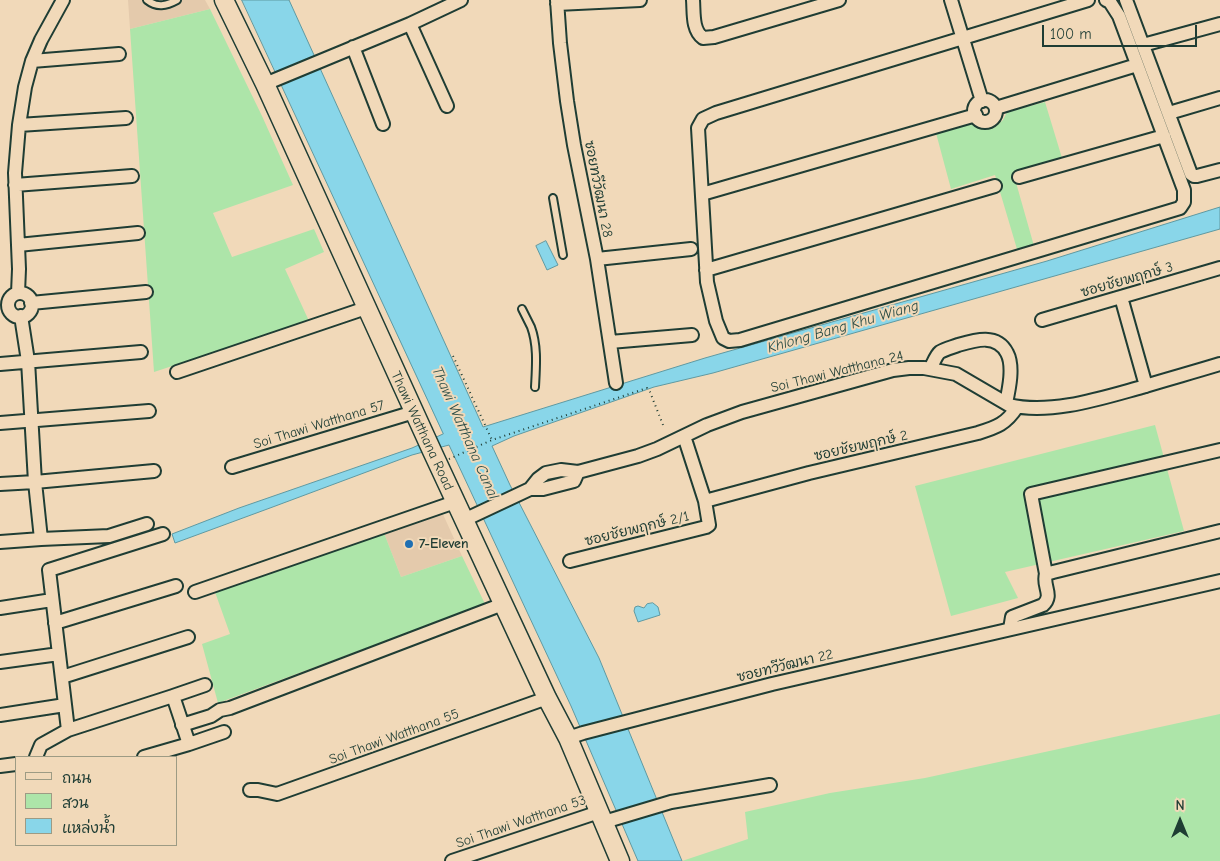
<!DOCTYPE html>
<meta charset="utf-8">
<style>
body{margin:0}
#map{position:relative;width:1220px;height:861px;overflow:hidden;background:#f1d9b9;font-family:"Comic Neue","Playpen Sans Thai",sans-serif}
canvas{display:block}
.legend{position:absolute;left:15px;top:756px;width:162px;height:90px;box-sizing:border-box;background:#f1d9b9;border:1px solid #9d9b84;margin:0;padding:6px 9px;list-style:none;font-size:15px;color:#1f3d34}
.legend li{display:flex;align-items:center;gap:10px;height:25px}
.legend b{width:25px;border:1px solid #9d9b84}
.north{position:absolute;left:1155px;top:796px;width:50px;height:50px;-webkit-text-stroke:4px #f1d9b9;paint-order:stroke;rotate:0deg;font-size:14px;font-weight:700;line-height:20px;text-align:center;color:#1f3d34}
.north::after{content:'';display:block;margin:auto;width:18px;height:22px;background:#1f3d34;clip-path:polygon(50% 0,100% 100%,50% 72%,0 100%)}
.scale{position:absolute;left:1042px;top:25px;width:155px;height:22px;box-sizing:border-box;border:2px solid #1f3d34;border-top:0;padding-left:6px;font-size:15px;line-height:18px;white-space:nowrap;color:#1f3d34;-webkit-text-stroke:4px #f1d9b9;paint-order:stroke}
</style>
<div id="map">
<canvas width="1220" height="861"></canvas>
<ul class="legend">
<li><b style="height:6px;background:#f1d9b9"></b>ถนน</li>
<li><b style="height:14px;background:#ade5a9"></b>สวน</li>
<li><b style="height:14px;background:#89d6e9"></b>แหล่งน้ำ</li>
</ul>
<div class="north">N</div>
<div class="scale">100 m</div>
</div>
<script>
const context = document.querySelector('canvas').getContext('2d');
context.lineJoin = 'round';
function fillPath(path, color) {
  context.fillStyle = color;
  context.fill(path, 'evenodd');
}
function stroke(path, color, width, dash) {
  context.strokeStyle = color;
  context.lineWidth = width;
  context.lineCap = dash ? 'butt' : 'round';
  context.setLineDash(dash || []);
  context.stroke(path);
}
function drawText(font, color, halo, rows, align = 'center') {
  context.font = font + ' "Comic Neue","Playpen Sans Thai",sans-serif';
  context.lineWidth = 4;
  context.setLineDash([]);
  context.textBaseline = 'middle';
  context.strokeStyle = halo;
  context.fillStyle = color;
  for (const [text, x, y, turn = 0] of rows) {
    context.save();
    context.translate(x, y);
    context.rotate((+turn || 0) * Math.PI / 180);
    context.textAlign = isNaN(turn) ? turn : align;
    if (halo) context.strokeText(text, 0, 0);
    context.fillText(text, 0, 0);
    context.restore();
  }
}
const built = new Path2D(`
 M128 0H205L210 9 130 29Z
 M441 510 462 556 401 577 384 533Z`);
const green = new Path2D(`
 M210 9 262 116 293 185 213 213 232 257 314 229 324 252 285 269 309 321 154 372 130 29Z
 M1045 102 1062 158 1013 172 1034 246 1017 249 995 175 951 189 936 133 972 122 981 126 994 128 1003 120 1007 112Z
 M1155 425 1184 531 1005 572 1018 598 951 616 915 486Z
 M384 533 401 577 462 556 485 604 218 703 202 644 230 634 215 592Z
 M1220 714V861H682L748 839 745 812 830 793 925 778Z`);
const water = new Path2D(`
 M242 0H289L483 427 705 358 1047 261 1220 207V229L713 373 654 387 514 436 492 446 510 485 599 658 682 861H638L571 706 449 445 412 455 270 508 175 543 172 534 239 508 412 448 443 434Z
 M546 241 558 265 547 270 536 246Z
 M653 603 658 607 660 615 638 622 634 611 635 607 638 606 644 608 647 604Z`);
const path = new Path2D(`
 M453 356 492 440
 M449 459 492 440 647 388 650 392 663 425`);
const lane = new Path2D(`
 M147 0C157 8 166 6 177 0
 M553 198 563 255
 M522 309C525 315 528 321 531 327 538 346 536 367 535 387`);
const street = new Path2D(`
 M557 0 560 43 567 101 574 145 597 259 616 383
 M693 0C694 13 692 30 703 38L714 37 839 0
 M951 0 982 101
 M1088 0 716 113 703 119 698 128 707 282 716 321 723 338 729 341 740 340 1180 208 1184 202V190L1119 16 1110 2 1106 0
 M1126 0 1191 174 1194 176H1197L1220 170
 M557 4 640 0
 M410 24 447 106
 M1143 45 1220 24
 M353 47 383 124
 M32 61 119 54
 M265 84 410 24 461 0
 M974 111a11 11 0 1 1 22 0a11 11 0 1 1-22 0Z
 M996 108 1137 65
 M1169 113 1220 98
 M19 125 126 118
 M1019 177 1164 136
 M15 185 132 176
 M702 194 976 115
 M18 245 138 233
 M597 259 691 249
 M706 270 995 186
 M18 293 19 269 15 173 19 125 25 87 32 61 41 40 63 0
 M8 305a12 12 0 1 1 24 0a12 12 0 1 1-24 0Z
 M1121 297 1146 386
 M31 303 146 292
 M21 316 28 361 35 482 41 539
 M1042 320 1220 268
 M610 342 692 335
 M0 364 141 352
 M930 369C933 364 936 355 940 352 945 349 953 347 958 345 975 340 997 333 1007 353 1014 366 1009 389 1006 403
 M177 372 366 308
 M0 423 149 411
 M232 467 414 412
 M0 484 35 482 154 471
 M530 489 538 479 546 473 561 470 578 472 638 456 657 449 707 425 742 412 893 370 909 368H924L956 374 1009 405C1051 415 1102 398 1142 387 1168 379 1194 372 1220 364
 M705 501 809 473 978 433C997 427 1006 424 1017 407
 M464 520 530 489H543L574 481 578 472
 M0 542 41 539 109 536 147 524
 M570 561 706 527 709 525 705 501 684 436
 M1046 574 1053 572 1220 531
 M195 592 455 502
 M0 608 52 600
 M55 623 176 586
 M1010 629 1012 617 1043 605C1054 595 1042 586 1046 574L1031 494 1220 450
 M0 662 59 654
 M62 677 188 637
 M173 696 205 685
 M0 715 65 705
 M182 725 211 716 220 710 230 708 503 604
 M68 730 49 570 163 534
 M568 738 583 733 772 684 1220 581
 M189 744 224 732
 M36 757 41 745 68 730 173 696 189 744 144 757
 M0 766 16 764
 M250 790H258L277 794 547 698
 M604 822 671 802 770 785
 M452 861 599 812`);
const secondary = new Path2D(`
 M224 0 265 84 432 451 547 698 568 738 620 861`);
const markers = [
 [409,544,5,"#1f6fb2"]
];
const streetNames = [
 ["ซอยทวีวัฒนา 28",598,189,79],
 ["ซอยชัยพฤกษ์ 3",1127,280,-16],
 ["Soi Thawi Watthana 24",837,372,-14],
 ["Soi Thawi Watthana 57",319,425,-17],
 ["Thawi Watthana Road",422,431,65],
 ["ซอยชัยพฤกษ์ 2",861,446,-13],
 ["ซอยชัยพฤกษ์ 2/1",637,529,-14],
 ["ซอยทวีวัฒนา 22",785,666,-14],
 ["Soi Thawi Watthana 55",394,737,-20],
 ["Soi Thawi Watthana 53",521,822,-19]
];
const poiNames = [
 ["7-Eleven",419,544]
];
const waterNames = [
 ["Khlong Bang Khu Wiang",843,327,-16],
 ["Thawi Watthana Canal",465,433,66]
];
fillPath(built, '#e4caac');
fillPath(green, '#ade5a9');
fillPath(water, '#89d6e9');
stroke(water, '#5f99a1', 1);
stroke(lane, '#1f3d34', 10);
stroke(street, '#1f3d34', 16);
stroke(secondary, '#1f3d34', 21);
stroke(path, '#1f3d34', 2, [1, 4]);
stroke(lane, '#f1d9b9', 6);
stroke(street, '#f1d9b9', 12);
stroke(secondary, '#f1d9b9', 18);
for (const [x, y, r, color] of markers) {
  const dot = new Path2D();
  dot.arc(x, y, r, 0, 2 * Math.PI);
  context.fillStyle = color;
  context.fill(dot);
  stroke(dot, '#f1d9b9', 2);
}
drawText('14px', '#1f3d34', '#f1d9b9', streetNames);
drawText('bold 14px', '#1f3d34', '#f1d9b9', poiNames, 'left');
drawText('italic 15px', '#2a4c46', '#f1d9b9', waterNames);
</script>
